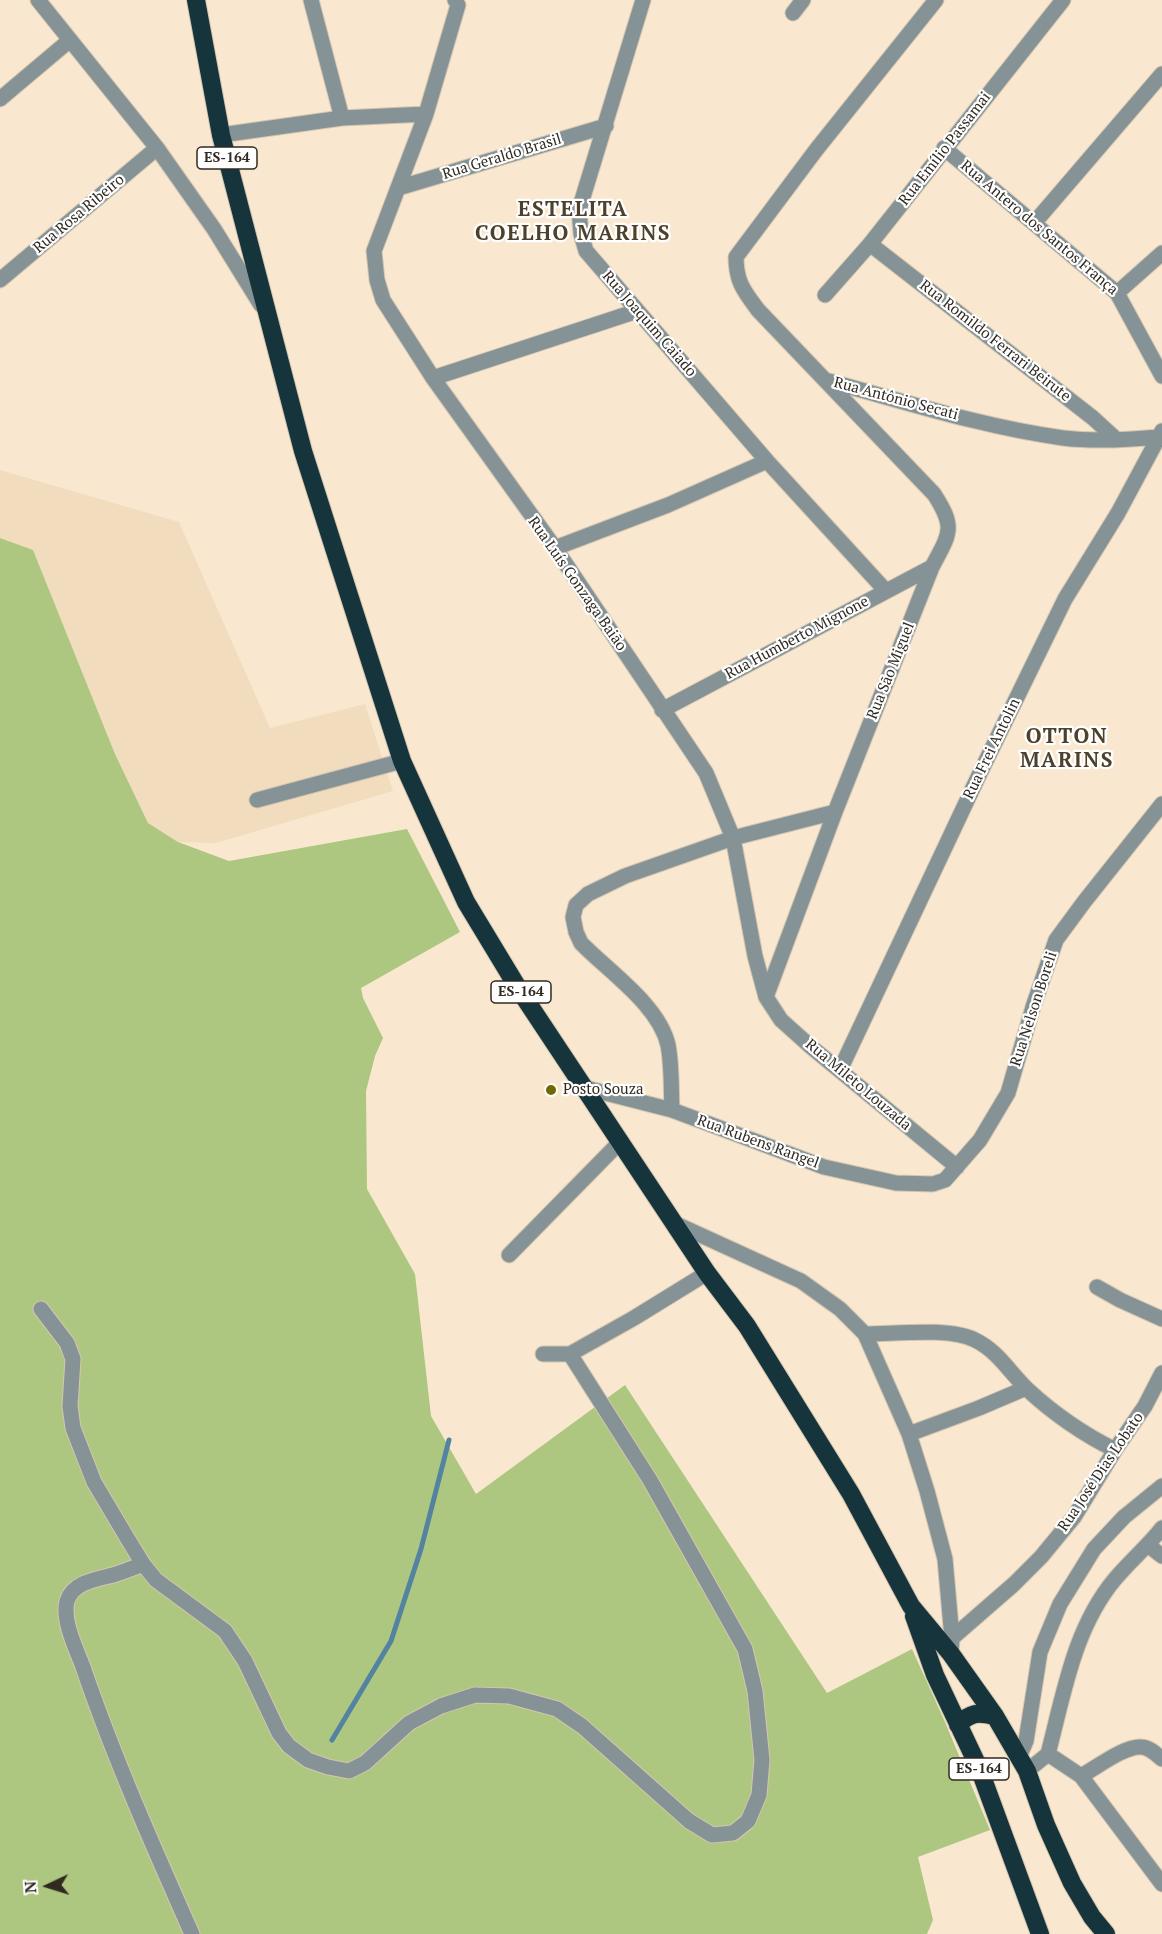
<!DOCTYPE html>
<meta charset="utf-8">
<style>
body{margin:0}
#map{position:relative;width:1162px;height:1934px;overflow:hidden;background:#f9e8cf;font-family:"PT Serif",serif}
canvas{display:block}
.north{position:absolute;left:18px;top:1856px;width:60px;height:60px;-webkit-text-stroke:4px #fff;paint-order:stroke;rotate:266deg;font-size:16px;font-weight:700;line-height:24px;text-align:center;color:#302a20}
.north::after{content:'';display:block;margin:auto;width:21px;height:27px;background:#302a20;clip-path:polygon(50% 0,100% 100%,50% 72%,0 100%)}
</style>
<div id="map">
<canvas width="1162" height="1934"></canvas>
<div class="north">N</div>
</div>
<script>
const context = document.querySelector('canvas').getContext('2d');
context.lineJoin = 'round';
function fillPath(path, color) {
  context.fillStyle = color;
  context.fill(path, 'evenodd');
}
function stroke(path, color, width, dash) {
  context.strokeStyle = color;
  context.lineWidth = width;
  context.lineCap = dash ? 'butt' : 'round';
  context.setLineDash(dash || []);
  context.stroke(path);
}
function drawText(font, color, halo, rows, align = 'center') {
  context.font = font + ' "PT Serif",serif';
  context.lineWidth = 4.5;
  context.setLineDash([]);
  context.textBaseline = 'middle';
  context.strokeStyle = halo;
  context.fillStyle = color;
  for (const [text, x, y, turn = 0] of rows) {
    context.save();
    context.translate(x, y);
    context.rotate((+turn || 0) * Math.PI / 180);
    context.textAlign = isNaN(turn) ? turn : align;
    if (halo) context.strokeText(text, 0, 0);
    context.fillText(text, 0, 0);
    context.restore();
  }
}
const built = new Path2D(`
 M0 470 179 522 270 728 365 704 393 791 216 843 178 842 148 823 115 754 33 550 0 538Z`);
const green = new Path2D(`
 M0 538 33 550 115 754 148 823 178 842 229 861 407 829 460 932 361 988 363 998 383 1038 375 1056 366 1091 367 1189 415 1274 431 1416 476 1494 625 1385 827 1693 912 1649 945 1722 990 1830 918 1857 933 1920 927 1934H0Z`);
const stream = new Path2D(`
 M332 1740 391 1641 421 1549 449 1440`);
const minor = new Path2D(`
 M38 0 157 148 214 229 261 305
 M311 0 342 118
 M455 0 458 5 426 114 374 251 377 280 383 300 433 378 555 548 706 773 733 838 755 956 766 997 781 1020 810 1046 957 1167
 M643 0 579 210 581 234 586 251 767 461 886 591
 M793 13 803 0
 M0 99 70 40
 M221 135 342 118 426 114
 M944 148 1117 293 1162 376
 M398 188 606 126
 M1035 222 1162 74
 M870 244 1093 418 1117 440
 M0 280 157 148
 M1117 293 1162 253
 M825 295 870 244 1063 0
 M433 378 637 311
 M825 380C903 401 982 427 1063 438 1095 442 1127 440 1159 437
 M555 548 668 505 767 461
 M662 710 932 567
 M257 800 402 761
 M766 997 835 812 932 567C950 533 956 528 934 494L758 310C744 291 736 282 736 257L816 150 936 0
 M840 1070 980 773 1065 599 1118 513 1162 431
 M586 1088 672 1110 824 1167 896 1183 933 1184 945 1180 980 1140 1008 1093 1033 1007 1056 940 1084 902 1162 804
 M672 1110C671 1089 672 1065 668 1045 659 1005 608 971 581 943L576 932 573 917 576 905 588 894 625 876 733 838 835 812
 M674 1223 801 1281 840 1309 865 1334 909 1434 927 1491 945 1559 952 1638 951 1654
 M509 1255 621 1141
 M1097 1287 1120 1300 1162 1319
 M41 1309 67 1343 73 1359 70 1406 73 1428 94 1482 126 1536 143 1564 156 1580 225 1631 245 1661 279 1733 289 1746 308 1760 328 1767 349 1771 365 1763 409 1723 441 1706 475 1695 509 1696 557 1709 582 1726 689 1821 712 1835 733 1833 748 1821 759 1795 762 1760 755 1691 745 1649 650 1480 570 1354
 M865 1334C895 1334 949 1327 975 1340 998 1351 1010 1373 1028 1390 1054 1414 1083 1434 1115 1450
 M543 1354H570L634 1318 707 1273
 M909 1434 979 1408 1026 1388
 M1148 1545 1162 1556
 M143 1564C133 1568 123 1572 113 1575 97 1579 73 1582 67 1601 62 1621 76 1648 83 1667 114 1758 153 1846 192 1934
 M952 1638 1014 1584 1041 1557 1074 1517 1115 1450 1145 1406 1162 1373
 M1048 1754C1064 1693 1074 1628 1115 1579 1130 1561 1148 1546 1162 1528
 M1048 1754 1081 1776 1162 1884
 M1019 1757 1026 1741 1040 1652 1060 1604 1094 1549 1124 1517 1162 1486
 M1027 1771 1048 1754
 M1081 1776C1096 1768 1124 1746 1141 1747 1149 1747 1156 1754 1162 1759`);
const highway = new Path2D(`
 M196 0 221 135 303 451 402 761 466 902 518 988 707 1273 747 1326 851 1494 911 1606 951 1654 995 1716 1027 1771 1046 1825 1072 1883 1092 1917 1106 1934
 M914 1616 935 1675 979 1768 1040 1934
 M958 1725C971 1712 978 1712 995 1716`);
const markers = [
 [551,1090,6,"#726800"]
];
const shields = [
 [227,158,60],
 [521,992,60],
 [979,1769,60]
];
const shieldNames = [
 ["ES-164",227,158],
 ["ES-164",521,992],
 ["ES-164",979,1769]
];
const streetNames = [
 ["Rua Emílio Passamai",945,149,-52],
 ["Rua Geraldo Brasil",502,157,-17],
 ["Rua Rosa Ribeiro",79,214,-40],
 ["Rua Antero dos Santos França",1039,228,40],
 ["Rua Joaquim Caiado",649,324,49],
 ["Rua Romildo Ferrari Beirute",995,341,38],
 ["Rua Antônio Secati",896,399,15],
 ["Rua Luís Gonzaga Baião",577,584,55],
 ["Rua Humberto Mignone",797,638,-28],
 ["Rua São Miguel",891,671,-68],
 ["Rua Frei Antolin",992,749,-64],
 ["Rua Nelson Boreli",1034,1009,-72],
 ["Rua Mileto Louzada",858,1085,40],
 ["Rua Rubens Rangel",758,1142,20],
 ["Rua José Dias Lobato",1101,1472,-56]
];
const poiNames = [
 ["Posto Souza",563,1090]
];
const districtNames = [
 ["ESTELITA",573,210],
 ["COELHO MARINS",573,234],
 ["OTTON",1067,737],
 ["MARINS",1067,761]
];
fillPath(built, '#f2dcbe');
fillPath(green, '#adc780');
stroke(stream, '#5383a1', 5);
stroke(minor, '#d5c6b0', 17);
stroke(highway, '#d5c6b0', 20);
stroke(minor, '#859397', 15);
stroke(highway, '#16343b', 18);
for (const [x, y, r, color] of markers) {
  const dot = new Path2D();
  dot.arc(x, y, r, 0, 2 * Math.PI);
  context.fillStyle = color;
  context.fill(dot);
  stroke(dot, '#fff', 2);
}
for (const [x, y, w] of shields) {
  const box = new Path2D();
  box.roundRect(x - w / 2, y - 11, w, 22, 4.5);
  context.fillStyle = '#fff';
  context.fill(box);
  stroke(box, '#302a20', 1.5);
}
drawText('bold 14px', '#302a20', null, shieldNames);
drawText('15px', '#302a20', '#fff', streetNames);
drawText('15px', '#302a20', '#fff', poiNames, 'left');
context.letterSpacing = '1.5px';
drawText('bold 21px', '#4e412c', '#fff', districtNames);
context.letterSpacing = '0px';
</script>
